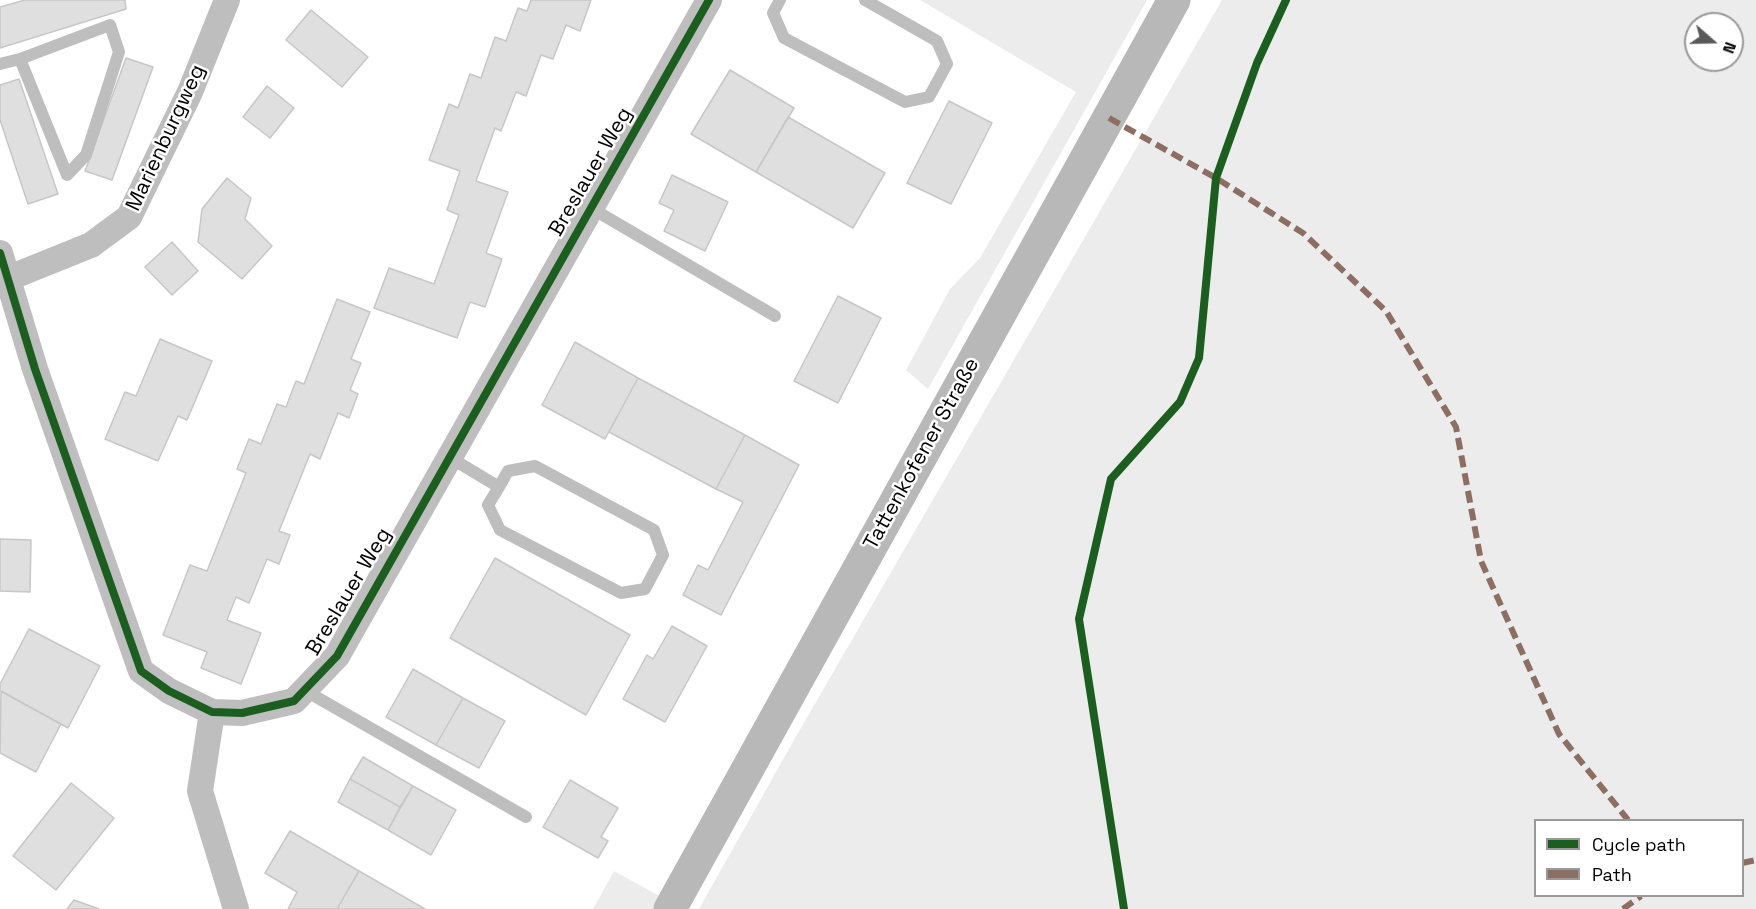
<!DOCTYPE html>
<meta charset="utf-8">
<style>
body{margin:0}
#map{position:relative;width:1756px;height:909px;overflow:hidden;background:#fff;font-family:"Space Grotesk",sans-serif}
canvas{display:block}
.legend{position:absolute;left:1534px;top:819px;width:210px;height:78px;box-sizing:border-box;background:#fff;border:2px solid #999;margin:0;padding:8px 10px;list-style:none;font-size:18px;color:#000}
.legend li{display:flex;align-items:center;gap:12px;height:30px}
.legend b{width:30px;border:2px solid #999}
.north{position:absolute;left:1684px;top:12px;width:60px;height:60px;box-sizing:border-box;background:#fff;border:2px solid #999;border-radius:50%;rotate:110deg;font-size:16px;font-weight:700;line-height:24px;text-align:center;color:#000}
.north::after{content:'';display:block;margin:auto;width:21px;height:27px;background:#595959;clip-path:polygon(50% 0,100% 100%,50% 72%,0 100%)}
</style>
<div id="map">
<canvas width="1756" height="909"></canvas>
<ul class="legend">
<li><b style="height:8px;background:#1b5e20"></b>Cycle path</li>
<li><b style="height:8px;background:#8d6e63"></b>Path</li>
</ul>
<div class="north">N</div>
</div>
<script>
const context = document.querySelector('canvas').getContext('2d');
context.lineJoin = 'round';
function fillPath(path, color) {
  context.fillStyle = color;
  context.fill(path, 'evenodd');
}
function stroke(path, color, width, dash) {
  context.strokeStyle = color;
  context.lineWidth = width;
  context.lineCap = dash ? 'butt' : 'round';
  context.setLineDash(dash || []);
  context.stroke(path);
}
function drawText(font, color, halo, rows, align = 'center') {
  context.font = font + ' "Space Grotesk",sans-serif';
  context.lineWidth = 5;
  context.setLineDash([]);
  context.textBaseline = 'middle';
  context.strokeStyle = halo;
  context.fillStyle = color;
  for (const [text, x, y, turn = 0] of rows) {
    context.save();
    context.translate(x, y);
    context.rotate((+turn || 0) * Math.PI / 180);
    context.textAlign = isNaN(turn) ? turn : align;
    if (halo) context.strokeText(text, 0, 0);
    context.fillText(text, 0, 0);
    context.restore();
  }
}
const green = new Path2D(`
 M920 0H1147L928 389 906 370 950 289 980 258 1076 92Z
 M1222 0H1756V909H699L794 740ZM1696 24H1732V60H1696ZM1742 820V896H1536V820Z
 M614 871 683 909H593Z`);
const building = new Path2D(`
 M25 0H125L126 9 0 48V7Z
 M531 0H591L580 31 566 25 553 59 541 55 526 96 516 92 501 131 495 128 476 181 508 192 486 253 502 259 485 307 470 302 457 338 374 308 389 268 434 284 459 215 447 210 460 171 429 160 449 104 458 108 470 74 481 78 495 37 506 41 518 8 527 11Z
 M311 10 368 57 342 87 286 40Z
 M126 58 153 67 112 180 85 171Z
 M730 70 794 108 756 172 691 134Z
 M19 79 58 194 28 204 0 120V85Z
 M267 86 294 108 270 138 243 117Z
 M949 101 992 123 951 204 907 183Z
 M788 117 885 173 853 228 756 172Z
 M672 175 728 202 705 251 664 231 674 210 659 203Z
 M227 178 251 198 245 219 272 246 242 279 198 242 202 209Z
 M172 242 198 271 172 295 145 267Z
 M838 296 881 318 838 403 794 381Z
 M337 299 370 312 351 359 361 363 350 390 358 394 349 418 338 413 320 459 310 454 279 531 290 535 279 564 267 559 249 603 236 597 227 620 261 633 241 684 201 668 207 652 163 635 190 565 207 571 246 473 237 469 249 439 261 444 277 404 286 407 296 381 304 384Z
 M160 339 212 361 187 420 178 416 158 461 105 439 125 392 136 396Z
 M575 342 638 378 605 439 542 405Z
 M638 378 745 435 716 489 609 432Z
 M745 435 799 465 721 615 683 595 698 565 708 570 743 502 716 489Z
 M0 539 31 540 30 592 0 591Z
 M495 558 630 635 586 715 450 638Z
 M672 626 707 646 665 722 623 699 647 655 653 659Z
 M29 629 100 666 68 728 0 691V684Z
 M413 669 463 698 436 745 386 717Z
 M1 691 61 724 36 772 0 753Z
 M463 698 505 721 479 768 436 745Z
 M363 757 413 786 400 807 350 779Z
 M350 779 400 807 388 830 338 802Z
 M570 780 618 808 601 837 608 841 598 858 543 827Z
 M71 783 114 818 56 890 13 856Z
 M413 786 456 810 431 855 388 830Z
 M290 831 359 871 337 909H288L297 892 265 873Z
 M359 871 425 909H337Z
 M74 900 99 909H67Z`);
const service = new Path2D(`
 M780 0 773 13 784 38 905 102 929 97 947 64 937 41 865 0
 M0 64 20 59 110 25 119 52 86 155 67 175 20 59
 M591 208 775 316
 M449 457 499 487 488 505 500 530 621 593 645 589 663 555 654 530 535 466 508 471 499 487
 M304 690 526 817`);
const minor = new Path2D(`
 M0 253 35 369 141 671 169 691 212 712 242 713 294 701 337 656 709 0
 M9 278 91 245 129 217 190 92 227 0
 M212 712 200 791 236 909`);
const secondary = new Path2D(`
 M670 909 1174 0`);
const quiet = new Path2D(`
 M1109 118 1216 178 1303 233 1386 311 1456 427 1481 561 1559 734 1628 820
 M1742 863 1756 860
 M1623 909 1641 896`);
const cycleway = new Path2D(`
 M0 253 35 369 141 671 169 691 212 712 242 713 294 701 337 656 709 0
 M1124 909 1079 619 1111 479 1180 402 1199 358 1216 178 1257 63 1286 0`);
const streetNames = [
 ["Marienburgweg",166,138,-65],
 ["Breslauer Weg",591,172,-60],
 ["Tattenkofener Straße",922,454,-61],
 ["Breslauer Weg",349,592,-59]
];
fillPath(green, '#ececec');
fillPath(building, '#dfdfdf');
stroke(building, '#c7c7c7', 1.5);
stroke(service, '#bebebe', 12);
stroke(minor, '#bebebe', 26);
stroke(secondary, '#b8b8b8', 33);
stroke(quiet, '#8d6e63', 6, [12, 6]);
stroke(cycleway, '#1b5e20', 8);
drawText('21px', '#000', '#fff', streetNames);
</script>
